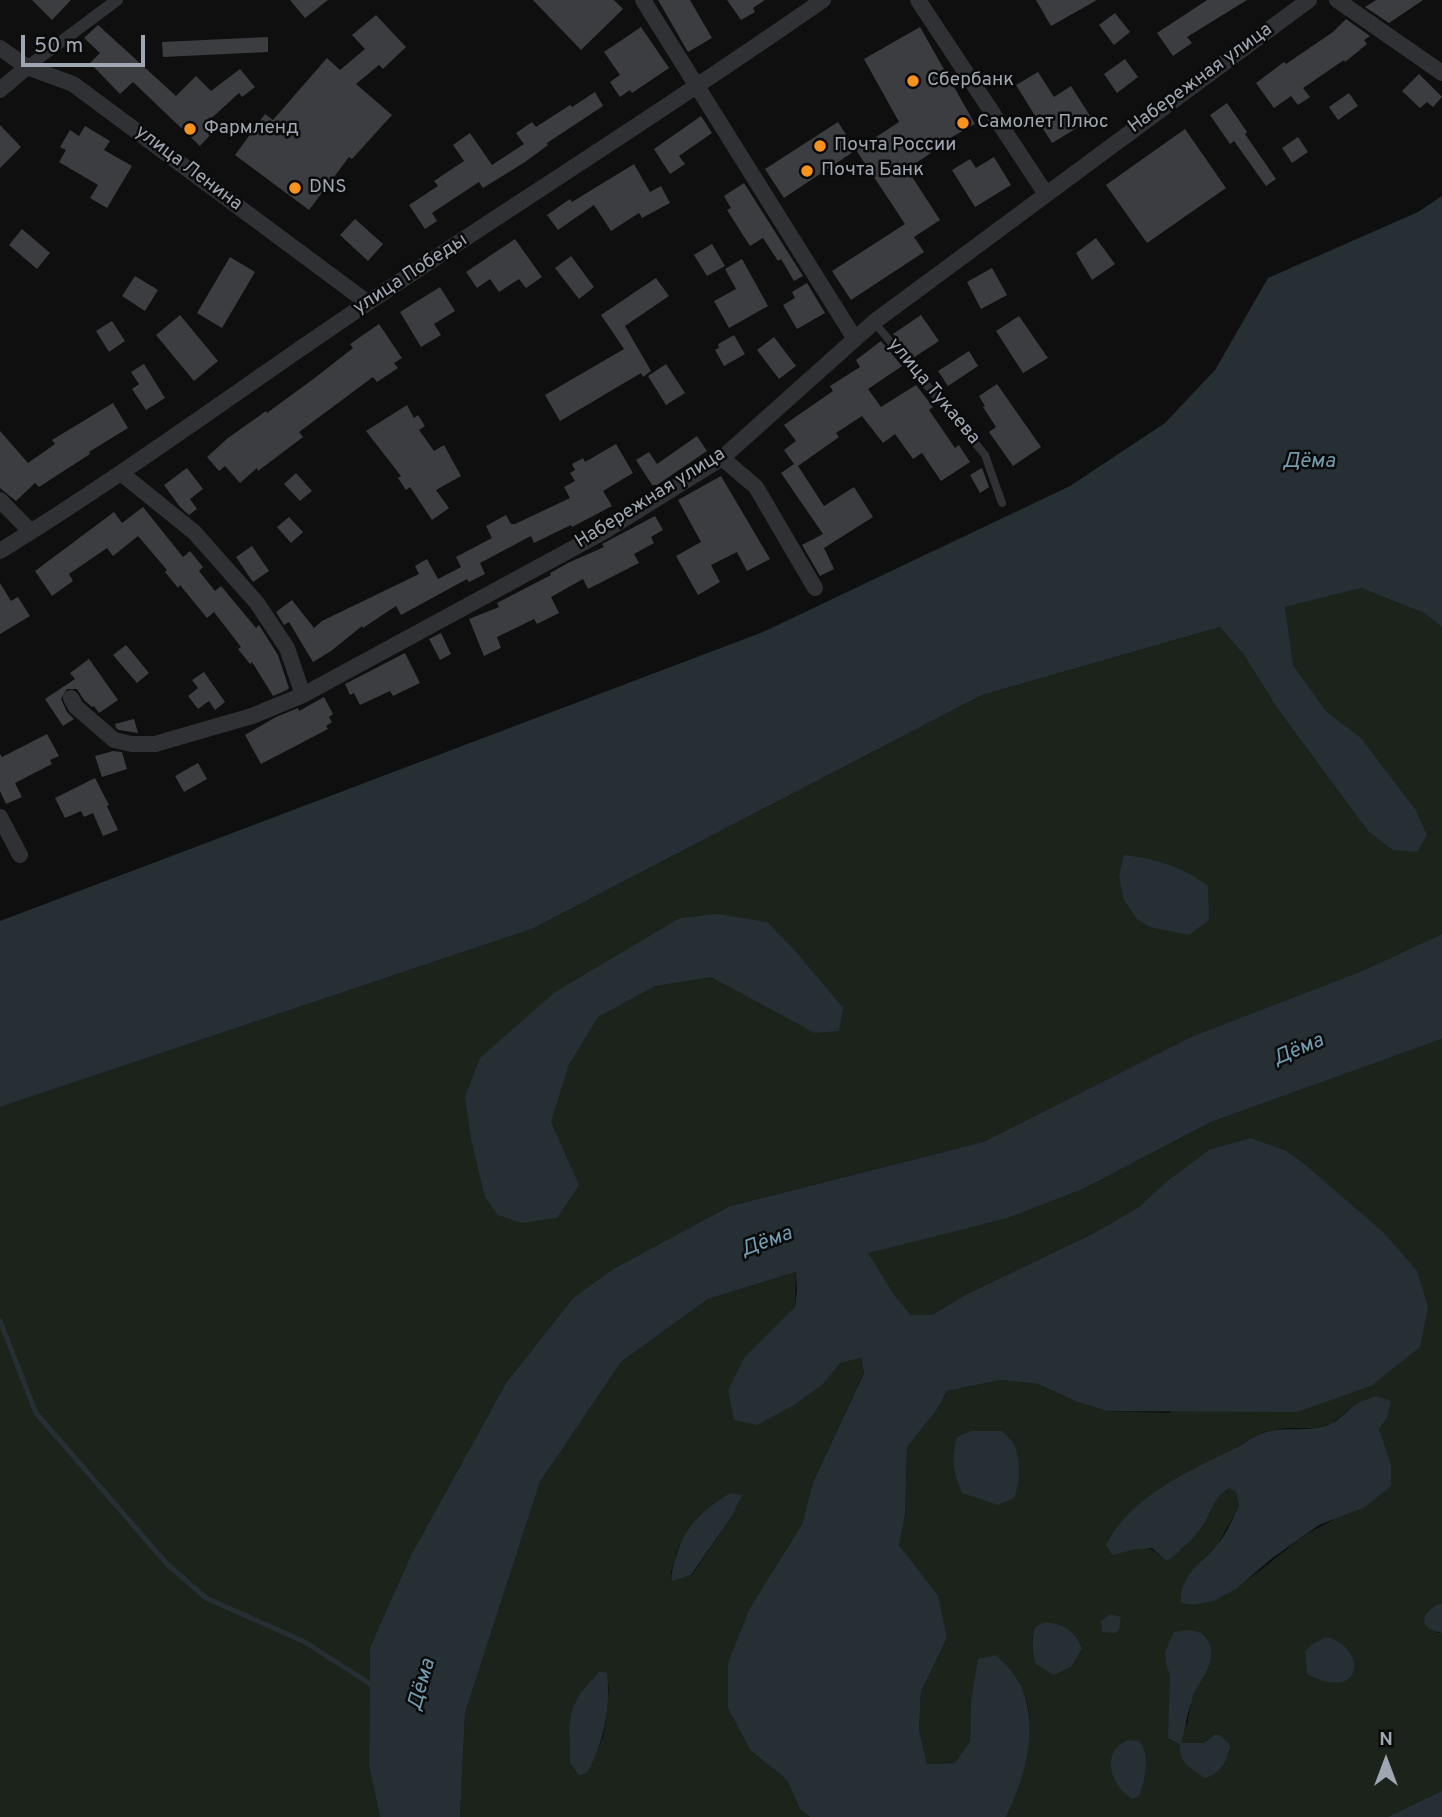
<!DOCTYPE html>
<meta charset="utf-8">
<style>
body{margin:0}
#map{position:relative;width:1442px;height:1817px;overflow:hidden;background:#0f0f10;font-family:Overpass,sans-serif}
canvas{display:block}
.north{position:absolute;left:1351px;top:1726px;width:70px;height:70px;-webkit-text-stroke:5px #0a0a0b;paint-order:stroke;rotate:0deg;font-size:19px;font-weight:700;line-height:28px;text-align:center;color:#9fa7b2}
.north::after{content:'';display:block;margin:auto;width:24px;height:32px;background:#9fa7b2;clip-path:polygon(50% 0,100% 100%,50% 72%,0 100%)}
.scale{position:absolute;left:21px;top:35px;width:124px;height:32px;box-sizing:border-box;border:4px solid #9fa7b2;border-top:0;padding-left:9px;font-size:21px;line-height:24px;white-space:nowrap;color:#9fa7b2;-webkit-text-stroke:5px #0a0a0b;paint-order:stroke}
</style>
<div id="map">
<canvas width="1442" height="1817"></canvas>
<div class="north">N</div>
<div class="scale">50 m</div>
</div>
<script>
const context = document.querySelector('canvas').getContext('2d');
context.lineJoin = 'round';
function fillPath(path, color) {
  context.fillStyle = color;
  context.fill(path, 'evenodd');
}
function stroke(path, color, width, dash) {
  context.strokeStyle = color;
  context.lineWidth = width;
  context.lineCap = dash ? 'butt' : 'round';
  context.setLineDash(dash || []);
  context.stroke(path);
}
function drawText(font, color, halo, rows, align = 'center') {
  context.font = font + ' Overpass,sans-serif';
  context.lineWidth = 5;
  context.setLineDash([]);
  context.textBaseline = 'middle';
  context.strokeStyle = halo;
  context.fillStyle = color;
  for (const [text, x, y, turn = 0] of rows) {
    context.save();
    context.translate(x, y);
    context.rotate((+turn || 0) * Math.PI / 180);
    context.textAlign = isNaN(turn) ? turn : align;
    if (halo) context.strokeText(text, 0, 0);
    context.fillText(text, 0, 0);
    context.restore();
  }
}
const green = new Path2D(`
 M1361 588 1424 613 1442 627V934L1362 971 1193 1036 983 1142 730 1206 613 1269 573 1298 506 1383 411 1555 370 1647 369 1766 380 1817H0V1107L532 929 982 695 1220 627 1244 655 1277 708 1368 831 1360 737 1326 711 1292 664 1285 607Z
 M1442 1039V1603L1436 1605 1437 1633H1442V1791L1387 1817H1006C1019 1788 1035 1738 1028 1706 1026 1696 1019 1685 1015 1676L971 1701 970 1741 955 1763 927 1764 919 1730 921 1692 947 1638 915 1568 899 1545 905 1515 907 1447 936 1411 947 1391 1001 1380 1038 1384 1075 1401 1106 1411 1170 1413 1302 1162 1285 1150 1251 1138 1210 1149 1167 1181 1139 1207 1092 1234 965 1295 932 1315H911L895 1296 867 1252 1008 1218 1083 1189 1211 1122ZM1357 1403 1387 1418 1379 1429 1391 1464C1375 1480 1360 1501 1341 1515 1330 1523 1316 1528 1304 1536 1269 1561 1237 1596 1194 1605L1201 1561 1218 1544 1239 1506 1236 1492 1229 1488 1213 1501 1209 1514 1182 1550 1159 1555C1148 1544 1138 1548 1124 1552L1183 1476 1264 1432 1286 1428H1316L1332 1423ZM1045 1622C1062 1623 1077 1631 1082 1649L1072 1666 1033 1653 1032 1639 1035 1627ZM1170 1674 1201 1679 1191 1702 1187 1726 1170 1691ZM1214 1735 1230 1751 1222 1767 1181 1744 1204 1743Z
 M796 1272 795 1307 776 1327 823 1384 839 1363 861 1358 864 1372 813 1482 802 1524 750 1608 728 1708 750 1750 787 1780 800 1809 810 1817H460L465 1713 540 1482 621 1362 708 1299ZM730 1519 692 1575 672 1580 671 1572 679 1546ZM599 1671 609 1686 606 1719 603 1737 587 1773 579 1776 570 1763 569 1726 572 1709 579 1695Z`);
const water = new Path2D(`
 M1442 196V627L1424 613 1361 588 1285 607 1293 665 1326 711 1360 737 1415 809 1427 835 1417 852 1393 850 1368 831 1277 708 1244 655 1220 627 982 695 532 929 0 1107V921L763 632 1070 486 1165 423 1215 370 1268 278 1418 212Z
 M1124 855C1154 858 1184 867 1208 886L1209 920 1189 935 1150 927 1137 919 1124 900 1119 876Z
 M717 914 767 922 797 953 843 1008 839 1031 815 1033 711 977 655 986 598 1017 569 1064 551 1122 579 1185 557 1218 522 1223 498 1215 485 1197 471 1139 465 1097 480 1058 555 992 680 918Z
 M1442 934V1039L1211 1122 1083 1189 1008 1218 868 1253 895 1296 911 1315H932L965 1295 1092 1234 1139 1207 1167 1181 1210 1149 1251 1138 1285 1150 1302 1162 1384 1233 1417 1271 1428 1307 1420 1347 1371 1386 1297 1412 1106 1411 1075 1401 1038 1384 1001 1380 947 1391 936 1411 907 1447 905 1515 899 1545 938 1596 947 1638 921 1692 919 1730 927 1764 955 1763 970 1741 971 1701 978 1659 996 1655C1002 1662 1010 1668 1015 1676 1043 1718 1026 1775 1006 1817H810L800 1809 787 1780 750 1750 728 1708V1663L750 1608 802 1524 813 1482 864 1373 861 1358 840 1363 823 1384 794 1405 757 1425 734 1420 728 1390 744 1358 795 1307 797 1290 796 1272 708 1299 621 1362 540 1482 465 1713 460 1817H380L369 1766 370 1647 411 1555 506 1383 573 1298 613 1269 730 1206 983 1142 1193 1036 1362 971Z
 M1376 1396 1391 1401 1387 1418 1379 1429 1391 1464V1486L1365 1507 1319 1525 1271 1559 1236 1589 1213 1601 1194 1605 1181 1603C1179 1575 1202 1563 1217 1545 1227 1534 1232 1519 1239 1506L1236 1492 1229 1488C1215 1499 1216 1499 1209 1514 1200 1533 1184 1549 1167 1561L1152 1548 1137 1549 1112 1555 1106 1545C1131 1496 1186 1473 1233 1449 1244 1444 1255 1435 1266 1432 1287 1426 1310 1433 1330 1424 1340 1420 1347 1410 1356 1404 1362 1401 1369 1399 1376 1396Z
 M971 1431H1002C1006 1435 1012 1440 1014 1445 1021 1459 1020 1485 1014 1498L998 1505 962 1493C953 1473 951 1459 957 1437Z
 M730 1493 742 1495 730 1519 691 1575 672 1581C671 1571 674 1563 677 1554 686 1524 705 1509 730 1493Z
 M1442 1603V1633L1429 1629 1424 1623 1425 1615 1436 1605Z
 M1110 1614 1121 1617 1119 1630 1115 1633 1102 1632 1101 1621Z
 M1045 1622C1062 1623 1077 1631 1082 1649L1072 1666 1054 1675 1036 1664C1032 1651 1031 1640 1035 1627Z
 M1188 1630C1207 1630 1216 1648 1209 1665 1204 1678 1196 1687 1192 1700 1187 1714 1185 1729 1181 1743H1204L1214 1735H1220L1230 1745C1229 1760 1220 1774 1205 1778 1191 1768 1178 1763 1180 1744L1168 1738 1170 1675 1166 1664 1165 1652 1174 1632Z
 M1326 1637C1363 1646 1364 1689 1328 1682 1321 1681 1314 1677 1307 1674L1305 1652 1311 1645Z
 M599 1671 607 1673C611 1707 604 1743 587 1773L579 1776 570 1763 569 1726 572 1709 579 1695Z
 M1128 1740 1139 1741C1151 1753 1145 1781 1139 1796L1133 1799C1111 1787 1099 1752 1128 1740Z
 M1442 1791V1817H1387Z`);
const stream = new Path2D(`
 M0 1321 36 1413 167 1564 206 1598 305 1642 375 1687`);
const building = new Path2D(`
 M32 0H71L52 20Z
 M290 0H328L305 18Z
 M533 0H614L623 9 581 50Z
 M658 0H690L712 38 688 52Z
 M727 0H765L753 8 755 12 741 20Z
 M1036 0H1097L1051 26Z
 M1207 0H1247L1187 37 1192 43 1173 56 1157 33Z
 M1376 0H1423L1389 23 1365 7Z
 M1115 13 1130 32 1114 45 1099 25Z
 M376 15 406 47 383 69 379 65 356 84 392 115 352 159 349 157 309 210 235 155 265 114 273 120 327 58 340 70 365 49 352 35Z
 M1346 19 1370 36 1364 40 1367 44 1345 62 1344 60 1303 88 1310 97 1298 105 1291 96 1274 108 1256 83 1284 62 1286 64 1333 32Z
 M98 25 176 96 196 76 211 91 240 69 255 87 242 97 239 93 205 124 213 132 200 146 133 82 120 94 90 63 100 53 84 38Z
 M641 27 669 68 632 93 630 90 620 97 610 82 620 75 604 52Z
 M920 27 975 124 929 150 931 153 907 169 940 220 914 237 924 252 851 300 832 271 905 224 856 150 899 122 864 59Z
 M268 37V52L163 57 162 42Z
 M1125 59 1138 77 1117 93 1104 74Z
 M1038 72 1054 97 1071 86 1092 119 1052 143 1016 85Z
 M1419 74 1442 97 1433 107 1427 102 1420 108 1402 91Z
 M595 92 603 106 547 143 548 145 525 162 483 188 479 182 432 213 437 221 425 229 409 205 438 186 434 181 464 161 453 145 470 133 492 165 524 144 516 133 532 122 536 127 570 105 572 107Z
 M1349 93 1358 106 1338 120 1329 107Z
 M1227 103 1247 132 1245 134 1276 179 1266 186 1234 141 1230 144 1210 115Z
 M701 116 712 133 679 156 685 164 670 174 654 149Z
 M838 122 856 150 784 198 765 169Z
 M0 125 21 147 0 168Z
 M85 126 110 141 104 150 132 166 107 208 90 198 98 185 59 162 66 150 60 147 70 130 79 136Z
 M1185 129 1226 188 1147 243 1106 185Z
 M1298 137 1308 152 1292 163 1282 148Z
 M994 157 1011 185 975 207 952 170 970 159 976 168Z
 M634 164 650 192 661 186 670 203 642 218 639 213 611 231 594 205 558 230 547 215 570 199 572 202Z
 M744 183 803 276 794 281 781 259 778 261 763 238 750 246 727 210 731 208 724 196Z
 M355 219 383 244 368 261 340 235Z
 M22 229 50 253 37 269 9 245Z
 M1096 238 1115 264 1092 280 1076 253Z
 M515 239 542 277 526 288 519 279 499 292 490 279 477 288 466 272Z
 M712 244 725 266 707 276 694 255Z
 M571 256 594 287 579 299 555 268Z
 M230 257 255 272 222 328 197 313Z
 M742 259 768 306 729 328 714 301 736 289 725 269Z
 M992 268 1007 295 981 309 967 282Z
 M135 276 158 290 145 311 122 296Z
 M656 278 669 296 625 326 651 371 643 377 641 373 560 421 545 395 624 349 601 315Z
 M807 283 825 313 797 329 783 305 795 298 792 292Z
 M440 287 455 311 434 324 441 335 421 347 400 312Z
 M180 315 218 361 194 381 156 335Z
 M921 315 939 341 913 358 893 334Z
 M1019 316 1048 358 1023 373 996 331Z
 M112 321 125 341 109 352 96 331Z
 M379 324 402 358 394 363 398 368 377 382 373 377 299 432 303 437 258 471 257 468 240 483 225 466 219 471 207 457 228 438 266 411 267 413 316 377 353 348 350 344Z
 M734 335 745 354 724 366 715 350 719 348 718 344Z
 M774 337 796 366 779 379 757 350Z
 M881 341 902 366 868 389 881 407 916 385 933 407 929 410 955 448 959 445 970 462 941 481 922 453 913 459 895 434 883 443 862 416 836 433 839 437 798 466 824 506 854 487 873 517 824 548 834 569 820 576 802 545 823 534 781 473 794 464 784 450 796 441 784 425 833 391 830 386 860 367 856 360Z
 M969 351 978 366 948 386 938 371Z
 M144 364 165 398 146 410 132 389 139 384 131 372Z
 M666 364 685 393 666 405 648 376Z
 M997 384 1041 447 1013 466 989 432 996 427 983 407 985 406 979 396Z
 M113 403 128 428 89 452 90 454 39 487 35 483 16 501 0 488V431L28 463 55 444 52 440Z
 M407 405 414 418 418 415 425 426 419 430 434 451 444 445 461 476 436 490 449 508 432 520 410 487 406 490 398 478 401 476 366 431Z
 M697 436 707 451 657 485H652L636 460 649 452 657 464Z
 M616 444 633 473 603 491 612 506 572 527 571 525 534 543 531 536 480 563 485 574 469 582 467 579 401 615 396 606 363 628 362 626 331 651 313 662 289 622 284 625 276 612 292 600 314 628 322 621 419 574 415 566 427 559 438 579 461 567 456 557 492 538 486 526 506 515 511 524H515L570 498 564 487 575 481 570 473 575 470 572 464 583 458 585 462Z
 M187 468 203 489 190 499 197 509 189 515 180 507 164 485Z
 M982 468 989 487 980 493 970 475Z
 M296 473 312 491 300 501 284 484Z
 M721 476 770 559 747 571 737 552 711 565 720 582 698 595 676 556 701 542 678 500Z
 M143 507 183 557 190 551 203 567 199 571 215 591 221 586 256 628 259 625 278 655 289 688 287 690 273 696 252 662 250 664 238 649 241 647 214 612 207 618 180 585 178 588 165 572 167 570 138 536 113 556 107 548 69 574 73 581 52 596 35 571 114 512 122 523Z
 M655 516 663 530 651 537 654 543 634 554 639 563 588 589 583 579 551 597 559 613 537 624 534 619 497 637 501 648 484 656 469 619 499 607 497 603 551 575 550 573 570 562 604 547 602 544Z
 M289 517 303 532 291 543 277 527Z
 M252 546 269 571 253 582 236 557Z
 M0 583 11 601 18 597 30 616 0 634Z
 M441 633 451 654 440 660 429 639Z
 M126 645 149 673 137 683 113 655Z
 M405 653 420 683 393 696 390 691 360 705 354 693 350 695 345 684Z
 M89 659 118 700 99 713 94 706 92 707 84 700 77 689H67L61 699 67 712 74 719 63 726 45 699 75 679 70 673Z
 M204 672 225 702 215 710 209 701 198 709 188 696 198 688 192 680Z
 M324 697 333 714 329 717 332 722 326 726 328 729 261 764 245 735 276 717 298 708 299 711Z
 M134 719 138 733 119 730 116 728 115 724Z
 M47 734 59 756 50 760 52 764 15 783 22 797 6 804 0 791V754L2 757Z
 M113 751 122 752 127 769 102 777 95 756Z
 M198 763 207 779 184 792 175 776Z
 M95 778 109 805 107 806 118 830 103 836 93 813 84 817 81 811 65 818 55 798Z`);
const service = new Path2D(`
 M874 322 985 455 1002 503`);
const pedestrian = new Path2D(`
 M27 67 117 0`);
const minor = new Path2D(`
 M643 0 855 339
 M918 0 1046 194
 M1337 0 1442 73
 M0 48 27 67 73 84 368 303
 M0 90 27 67
 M722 458 756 487 815 588
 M122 474 194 532 257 603 287 648 303 695
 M0 500 31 532
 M0 551C127 473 245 385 369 302 520 201 674 104 823 0
 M71 698 76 707 114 740 132 744H155L252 716 303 695 605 531 722 458 874 322 1309 0
 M0 817 20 855`);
const markers = [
 [913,81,7,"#f8921f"],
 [963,123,7,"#f8921f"],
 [190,129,7,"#f8921f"],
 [820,146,7,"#f8921f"],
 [807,171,7,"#f8921f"],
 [295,188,7,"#f8921f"]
];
const streetNames = [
 ["Набережная улица",1201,79,-36],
 ["улица Ленина",188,169,37],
 ["улица Победы",411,275,-33],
 ["улица Тукаева",933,392,50],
 ["Набережная улица",651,499,-32]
];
const poiNames = [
 ["Сбербанк",927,81],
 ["Самолет Плюс",977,123],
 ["Фармленд",204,129],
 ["Почта России",834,146],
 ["Почта Банк",821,171],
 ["DNS",309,188]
];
const waterNames = [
 ["Дёма",1309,463],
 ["Дёма",1299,1051,-23],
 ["Дёма",767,1243,-20],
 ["Дёма",423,1685,-74]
];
fillPath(green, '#1b231b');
fillPath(water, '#252f34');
stroke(stream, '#252f34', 5);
fillPath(building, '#3b3d40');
stroke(service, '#303135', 8);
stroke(pedestrian, '#303135', 12);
stroke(minor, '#303135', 16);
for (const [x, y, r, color] of markers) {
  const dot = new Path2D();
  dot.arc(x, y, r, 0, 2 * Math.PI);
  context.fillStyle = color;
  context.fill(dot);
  stroke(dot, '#0a0a0b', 2.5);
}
drawText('19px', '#9fa7b2', '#0a0a0b', streetNames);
drawText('19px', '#9fa7b2', '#0a0a0b', poiNames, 'left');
drawText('italic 21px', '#739baf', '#0a0a0b', waterNames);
</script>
